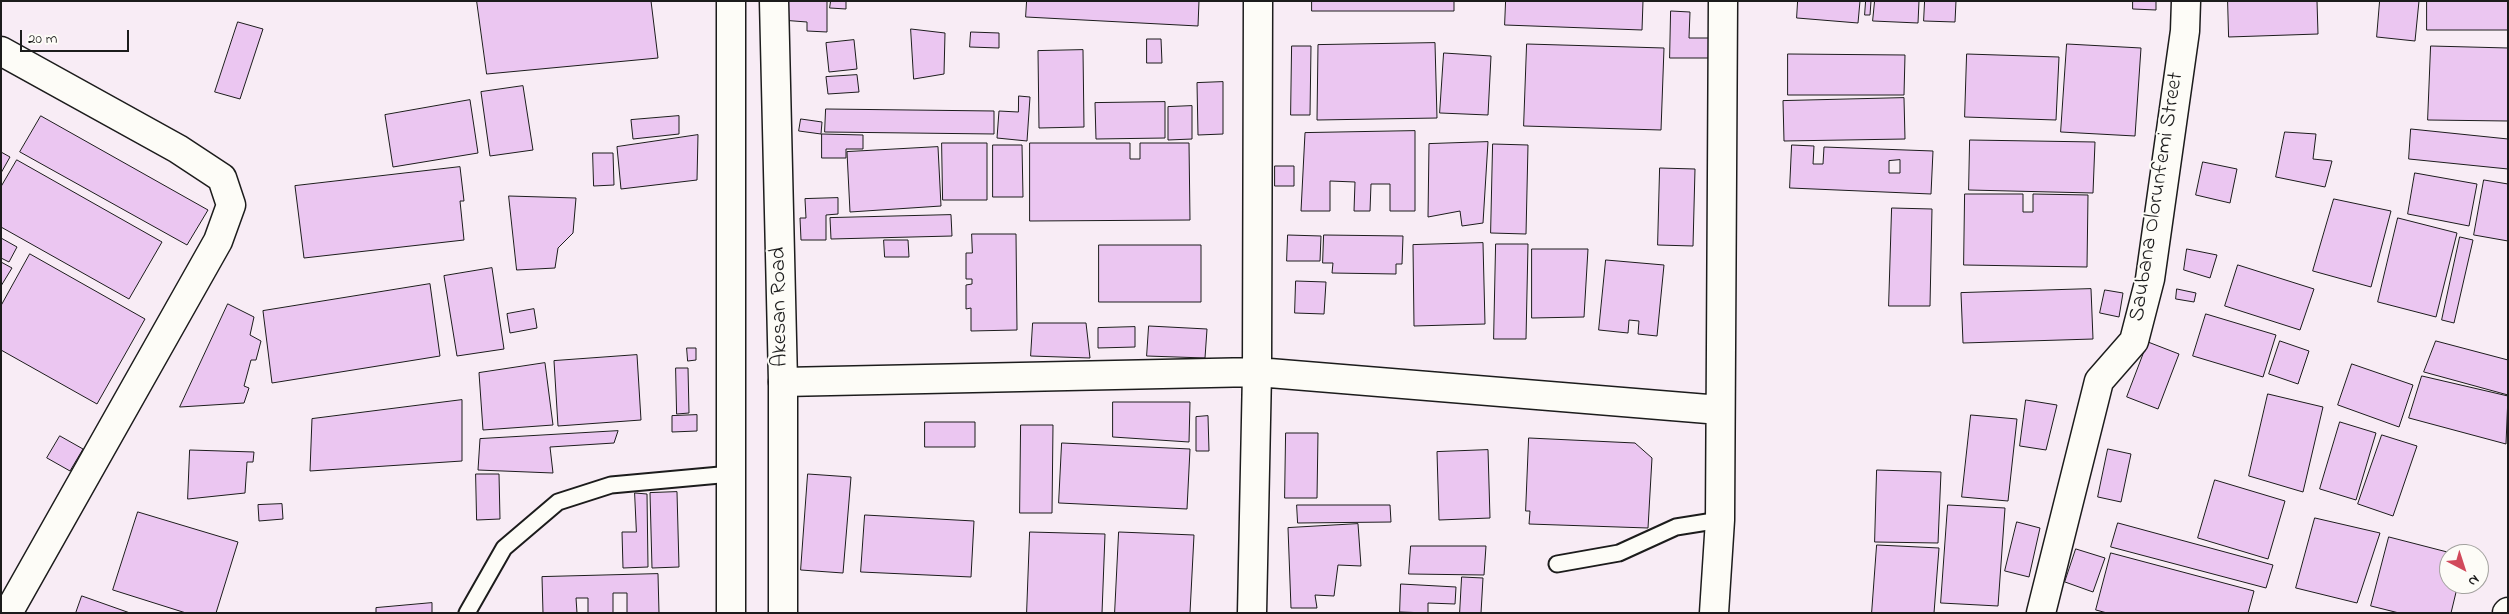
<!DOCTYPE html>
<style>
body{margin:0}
#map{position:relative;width:2509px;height:614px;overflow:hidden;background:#f8ecf5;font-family:"Indie Flower",sans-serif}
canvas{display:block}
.frame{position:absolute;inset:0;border:2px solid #1c1c1c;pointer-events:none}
.north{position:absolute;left:2439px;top:544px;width:50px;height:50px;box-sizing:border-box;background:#fdfcf7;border:1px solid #a3a29f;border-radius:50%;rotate:140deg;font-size:14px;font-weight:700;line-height:20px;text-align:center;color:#1c1c1c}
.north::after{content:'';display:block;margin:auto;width:18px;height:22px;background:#d1495b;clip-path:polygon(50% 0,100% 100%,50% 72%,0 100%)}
.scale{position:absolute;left:20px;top:30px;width:109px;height:22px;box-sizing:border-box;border:2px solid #1c1c1c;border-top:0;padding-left:6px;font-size:15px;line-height:18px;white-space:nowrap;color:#1c1c1c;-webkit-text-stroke:4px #fdfcf7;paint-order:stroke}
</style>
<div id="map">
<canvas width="2509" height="614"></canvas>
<div class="frame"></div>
<div class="north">N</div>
<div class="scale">20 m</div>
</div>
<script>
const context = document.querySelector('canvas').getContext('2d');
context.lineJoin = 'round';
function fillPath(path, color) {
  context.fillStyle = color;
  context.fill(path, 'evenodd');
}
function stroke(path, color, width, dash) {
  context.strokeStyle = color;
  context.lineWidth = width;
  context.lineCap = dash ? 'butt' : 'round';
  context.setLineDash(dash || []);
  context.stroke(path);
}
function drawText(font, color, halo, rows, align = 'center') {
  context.font = font + ' "Indie Flower",sans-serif';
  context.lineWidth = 4;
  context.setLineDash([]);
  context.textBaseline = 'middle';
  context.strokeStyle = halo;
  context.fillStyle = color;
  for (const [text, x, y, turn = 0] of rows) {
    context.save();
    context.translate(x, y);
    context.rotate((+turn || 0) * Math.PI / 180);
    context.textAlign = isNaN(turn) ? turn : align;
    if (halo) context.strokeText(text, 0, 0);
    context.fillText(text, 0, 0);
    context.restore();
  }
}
const building = new Path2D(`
 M477 1H651L658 58 487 74Z
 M781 1H827V32L807 31V22L781 20Z
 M831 1H846V9L830 8Z
 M1027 1H1199L1198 26 1026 17Z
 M1312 1H1454V11H1312Z
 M1506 1H1643L1642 30 1505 25Z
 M1798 1H1860L1858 23 1797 18Z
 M1866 1H1871L1870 15H1865Z
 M1875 1H1919L1918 23 1873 21Z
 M1925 1H1956L1955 22 1924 21Z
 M2133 1H2156V10L2133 9Z
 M2228 1H2317L2318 34 2229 37Z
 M2380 1H2419L2415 41 2377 37Z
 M2427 1H2508V30H2427Z
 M1671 11 1690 12 1689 38H1712V58H1670Z
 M238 22 263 29 240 99 215 92Z
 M911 29 945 33 944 74 914 79Z
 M971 32 999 33V48L970 47Z
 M1147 39H1161L1162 63H1147Z
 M854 40 857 69 829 72 826 43Z
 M1435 43 1437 118 1317 120 1318 45Z
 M1527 44 1664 48 1661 130 1524 126Z
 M2067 44 2141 48 2135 136 2061 132Z
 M1292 46H1311L1310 115H1291Z
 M2431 46 2508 48V121L2428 120Z
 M1083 50 1084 127 1039 128 1038 51Z
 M1444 53 1491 56 1488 115 1440 113Z
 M1788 54 1905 55 1904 95H1788Z
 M1967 54 2059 57 2056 120 1965 117Z
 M857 75 859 92 828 94 826 77Z
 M1223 82V134L1198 135 1197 83Z
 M523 86 533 150 490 156 481 92Z
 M1019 96 1030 97 1027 141 997 138 999 111 1018 112Z
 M1904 98 1905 139 1784 141 1783 101Z
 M470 100 478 153 393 167 385 115Z
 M1165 102V138L1096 139 1095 103Z
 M1192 106V139L1168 140V107Z
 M826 109 994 111V134L825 132Z
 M41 116 208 210 187 245 20 152Z
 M679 116V134L633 139 631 120Z
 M801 119 822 122 821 134 799 131Z
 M2411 129 2508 139V169L2409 159Z
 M1415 131V211H1390V184H1371L1370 211H1354L1355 182 1330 181V211H1301L1305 133Z
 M2285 132 2316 134 2313 159 2332 161 2325 187 2276 177Z
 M822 134 863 135V149H846V158H822Z
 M698 135 697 180 621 189 617 147Z
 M1970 140 2095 142 2093 193 1969 190Z
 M1488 142 1483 223 1462 226 1460 211 1428 217 1429 144Z
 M942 143H987V200H943Z
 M1030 143H1130V159H1140V143H1189L1190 220 1030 221Z
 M1493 144 1528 145 1526 234 1491 233Z
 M993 145H1022L1023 197H993Z
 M1792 145 1814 146 1813 164H1823L1824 147 1933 151 1931 194 1790 188ZM1900 160V173H1889V161Z
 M938 147 941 206 850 212 847 152Z
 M1 152 10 157 1 173Z
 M593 153H613L614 185 594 186Z
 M17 160 162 242 129 299 1 227V187Z
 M2203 162 2237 169 2230 203 2196 195Z
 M1275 166H1294V186H1275Z
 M460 167 464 201H460L464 240 304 258 295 186Z
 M1660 168 1695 169 1693 246 1658 245Z
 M2415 173 2477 184 2469 226 2408 214Z
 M2484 180 2508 184V241L2474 235Z
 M1965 194H2023V212H2033V194L2088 195 2087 267 1964 265Z
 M509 196 576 198 573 233 558 248 555 268 517 270Z
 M838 198V214L826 215V240H801L800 218H806L805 199Z
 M2334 199 2391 211 2371 287 2313 271Z
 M1892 208 1932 209 1930 306H1889Z
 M951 215 952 236 831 239 830 218Z
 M2398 218 2457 233 2436 317 2378 302Z
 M972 234H1016L1017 330 971 331V308L966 309V285L972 284V279H966V253H972Z
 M1288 235 1321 236 1320 261H1287Z
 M1324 235 1403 236 1402 264H1396V274L1332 273 1333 263H1323Z
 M2460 237 2473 240 2454 323 2442 320Z
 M1 238 17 247 9 262 1 258Z
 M884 240H908L909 257H885Z
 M1483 243 1485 324 1414 326 1413 245Z
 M1496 244H1528L1526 339H1494Z
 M1099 245H1201V302H1099Z
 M1532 249H1588L1584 317 1532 318Z
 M2187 249 2217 255 2210 278 2184 270Z
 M30 254 145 319 97 404 1 350V306Z
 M1606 260 1664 265 1657 336 1638 334 1639 321 1629 320 1628 333 1599 330Z
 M1 262 12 268 1 286Z
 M2238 265 2314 289 2300 330 2225 306Z
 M492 268 504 349 457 356 444 276Z
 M1296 281 1326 282 1324 314 1295 313Z
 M430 284 440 356 272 383 263 311Z
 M2091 289 2093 339 1963 343 1961 293Z
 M2177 289 2196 293 2194 302 2176 299Z
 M2105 290 2123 293 2119 317 2100 313Z
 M228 304 254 317 250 335 261 341 256 360H251L244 386 249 388 244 403 180 407Z
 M534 309 537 328 510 333 507 314Z
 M2206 314 2276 335 2263 377 2193 356Z
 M1033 323H1086L1090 358 1031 356Z
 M1149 326 1207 329 1205 358 1147 356Z
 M1135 327V347L1098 348V328Z
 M2280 341 2309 351 2298 384 2269 374Z
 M2436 341 2508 360V395L2424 372Z
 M2148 342 2179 354 2158 409 2127 397Z
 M687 348H696V360L688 361Z
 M637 355 641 420 558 426 554 361Z
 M545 363 553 425 483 430 479 373Z
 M2352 364 2413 385 2399 427 2338 405Z
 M676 368H688L689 413 677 414Z
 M2422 376 2508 396 2506 444 2409 418Z
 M2268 394 2323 407 2303 492 2249 476Z
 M462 400V461L310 471 312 419Z
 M2026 400 2057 405 2046 450 2020 446Z
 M1113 402H1190L1189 442 1113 437Z
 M697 415V431L672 432V416Z
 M1971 415 2017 419 2008 501 1962 497Z
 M1208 416 1209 451H1196V417Z
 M925 422H975V447H925Z
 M2340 422 2376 433 2356 500 2320 489Z
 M1021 425H1053L1052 513H1020Z
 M618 431 614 443 550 447 553 473 478 470 480 439Z
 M1286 433H1318L1317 498H1285Z
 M2382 435 2417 446 2393 516 2358 504Z
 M60 436 83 449 70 471 47 458Z
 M1529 438 1635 443 1652 458 1648 528 1529 524 1530 511H1526Z
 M1062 443 1190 449 1187 509 1059 503Z
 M2108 449 2131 454 2121 502 2098 497Z
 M190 450 254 452 253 462H247L245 493 188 499Z
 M1488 450 1490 518 1439 520 1437 452Z
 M1877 470 1941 472 1938 543 1875 542Z
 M476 474H499L500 519 477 520Z
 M808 474 851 477 843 573 801 570Z
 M2215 480 2285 501 2268 559 2198 538Z
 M677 492 679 567 652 568 650 493Z
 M635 493 647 494 648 567 623 568 622 532H636Z
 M282 504 283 519 259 521 258 505Z
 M1297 505H1390L1391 522 1298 523Z
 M1948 505 2005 508 1998 606 1941 603Z
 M138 512 238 542 216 613H186L113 590Z
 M865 515 974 521 971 577 861 572Z
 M2315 518 2380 533 2357 603 2296 588Z
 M2017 522 2040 528 2029 577 2005 571Z
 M2118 523 2273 565 2266 588 2111 547Z
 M1358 524 1361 566 1338 565 1334 596 1315 595 1317 608H1291L1288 528Z
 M1030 532 1105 534 1102 613H1027Z
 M1119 532 1194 535 1190 613H1115Z
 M2389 537 2455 554H2449V584H2458L2451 613H2399L2371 606Z
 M1877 545 1939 548 1934 613H1872Z
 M1411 546H1486L1484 575 1409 574Z
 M2076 549 2105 558 2093 592 2065 582Z
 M2111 553 2254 591 2248 613H2107L2096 610Z
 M658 574 659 613H627V593H613V613H588V598H576L577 613H543L542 577Z
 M1462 577 1483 578 1481 613H1460Z
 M1401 584 1456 587 1455 604 1428 603V613L1400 612Z
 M82 596 130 613H76Z
 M432 603V613H376V608Z`);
const service = new Path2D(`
 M1557 564 1619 553 1676 527 1720 520
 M467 613 504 548 558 502 611 485 731 474`);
const minor = new Path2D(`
 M1 51 178 149 222 178 231 205 218 241 8 613
 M783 382 1257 372 1720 410
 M1252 613 1257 372 1258 1
 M1714 613 1720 520 1723 1
 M2041 613 2099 381 2134 341 2150 279 2185 31 2186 1
 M2507 613 2508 612`);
const tertiary = new Path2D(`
 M774 1 783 382V613
 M731 613V1`);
const streetNames = [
 ["Saubana Olorunfemi Street",2158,197,-81],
 ["Akesan Road",781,307,-91]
];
fillPath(building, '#ebc6f1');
stroke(building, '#1c1c1c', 1);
stroke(service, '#1c1c1c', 19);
stroke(minor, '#1c1c1c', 31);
stroke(tertiary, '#1c1c1c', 31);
stroke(service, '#fdfcf7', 15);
stroke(minor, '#fdfcf7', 28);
stroke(tertiary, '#fdfcf7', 28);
drawText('22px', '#1c1c1c', '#fdfcf7', streetNames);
</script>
